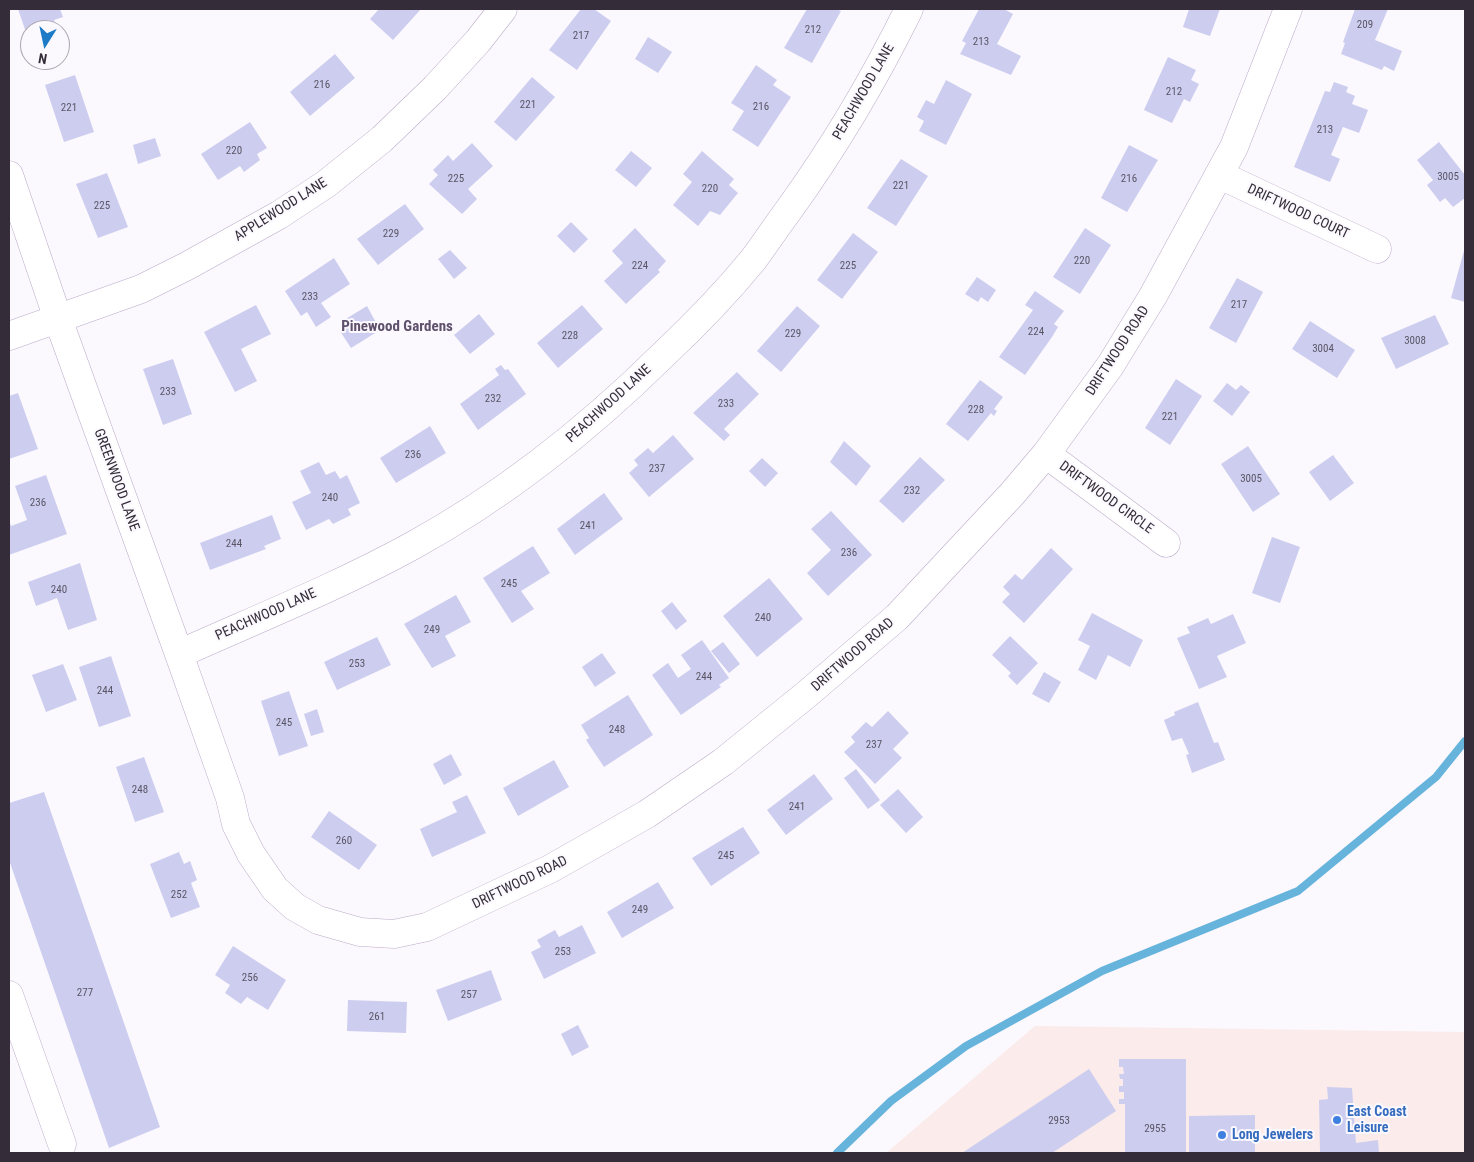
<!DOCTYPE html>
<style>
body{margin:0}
#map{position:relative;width:1474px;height:1162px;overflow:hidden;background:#fbf8fe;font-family:"Roboto Condensed",sans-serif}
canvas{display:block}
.frame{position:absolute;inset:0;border:10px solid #342d39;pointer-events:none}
.north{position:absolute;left:20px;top:20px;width:50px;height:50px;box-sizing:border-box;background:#fbf8fe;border:1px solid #aba7af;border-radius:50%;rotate:190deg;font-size:14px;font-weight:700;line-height:20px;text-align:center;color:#342d39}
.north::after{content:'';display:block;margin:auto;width:18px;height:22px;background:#1d7ac6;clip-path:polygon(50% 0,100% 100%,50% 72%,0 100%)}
</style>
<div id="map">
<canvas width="1474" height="1162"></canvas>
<div class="frame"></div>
<div class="north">N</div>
</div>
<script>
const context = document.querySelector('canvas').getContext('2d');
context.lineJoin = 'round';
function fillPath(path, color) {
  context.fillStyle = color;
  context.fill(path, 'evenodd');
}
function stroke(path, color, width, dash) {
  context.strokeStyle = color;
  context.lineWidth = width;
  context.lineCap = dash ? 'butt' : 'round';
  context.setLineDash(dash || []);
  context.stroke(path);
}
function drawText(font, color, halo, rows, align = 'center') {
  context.font = font + ' "Roboto Condensed",sans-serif';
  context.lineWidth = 4;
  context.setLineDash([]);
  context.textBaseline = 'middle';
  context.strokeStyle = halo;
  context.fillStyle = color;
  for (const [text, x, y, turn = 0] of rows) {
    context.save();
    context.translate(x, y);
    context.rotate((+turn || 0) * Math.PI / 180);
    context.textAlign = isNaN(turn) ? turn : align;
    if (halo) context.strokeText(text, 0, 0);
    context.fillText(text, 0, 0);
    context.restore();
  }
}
const commercial = new Path2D(`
 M1035 1026 1465 1032V1153H886Z`);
const stream = new Path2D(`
 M837 1153 891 1101 966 1046 1102 971 1298 891 1436 777 1465 741`);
const building = new Path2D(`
 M18 9H60L63 17 54 20 58 30H30V44Z
 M379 9H421L393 40 370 19Z
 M581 9H594L611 21 577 70 549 50Z
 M807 9H836L841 11 812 63 784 48Z
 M979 9H1004L1013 14 997 44 1021 56 1011 75 960 54 966 43 962 41Z
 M1189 9H1220L1210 36 1183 27Z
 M1355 9H1388L1375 40 1402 51 1394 71 1384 66 1382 70 1341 54 1345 43 1343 42Z
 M648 37 672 52 658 73 635 59Z
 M335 54 355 78 310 116 290 92Z
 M1168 57 1196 70 1191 80 1199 84 1190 102 1184 99 1172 123 1144 110Z
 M756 65 777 80 773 85 791 97 758 147 732 130 744 111 731 103Z
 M75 75 94 132 64 142 45 85Z
 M532 77 555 97 516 141 494 122Z
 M946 80 972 94 946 145 919 131 924 121 917 117 926 100 934 104Z
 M1334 82 1348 87 1346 92 1355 96 1352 104 1368 110 1359 133 1343 127 1331 155 1340 159 1330 182 1294 167 1325 91 1330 92Z
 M250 122 267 148 257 154 260 160 244 172 240 166 218 180 201 154Z
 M155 138 161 156 138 164 133 145Z
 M1439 142 1465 175V198L1453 207 1445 198 1440 202 1427 185 1433 180 1417 160Z
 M472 143 493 166 468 189 477 199 462 214 429 184 438 175 433 170 448 155 453 161Z
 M1129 145 1158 160 1127 212 1101 198Z
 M631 151 652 168 636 187 615 170Z
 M702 151 734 179 729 185 738 193 720 215 710 211 698 226 673 205 692 182 683 174Z
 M901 159 928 176 896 226 867 208Z
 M107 173 128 227 98 238 76 184Z
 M405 204 424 229 378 265 357 239Z
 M571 222 588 239 574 253 557 236Z
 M635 228 666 261 658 270 660 272 626 304 604 281 623 263 612 251Z
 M1085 228 1111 245 1080 294 1053 277Z
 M853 233 878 252 842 299 817 280Z
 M1465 247V302L1451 298Z
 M450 250 467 268 454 279 438 259Z
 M334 258 350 284 321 303 331 317 316 327 307 312 301 316 285 291Z
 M977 277 996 290 988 302 981 297 978 302 965 294Z
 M1237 278 1263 292 1236 343 1209 328Z
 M1035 291 1064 311 1054 324 1058 327 1052 337 1025 375 999 357 1033 310 1025 305Z
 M256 305 271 334 241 349 257 381 235 392 204 332Z
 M582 305 603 329 558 368 537 343Z
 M367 306 380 330 351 348 340 331 348 326 344 320Z
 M797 306 820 326 781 372 757 351Z
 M479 314 495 334 470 354 454 335Z
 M1435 315 1449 344 1396 369 1381 338Z
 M1310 321 1355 350 1337 378 1292 349Z
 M173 359 192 414 163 425 143 369Z
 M501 365 505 370 508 369 526 394 478 430 460 404 499 375 495 369Z
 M737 372 759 394 724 429 730 435 724 441 693 413Z
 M1176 379 1202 396 1170 445 1145 428Z
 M980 380 1003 397 994 409 997 411 994 416 991 413 968 441 946 424Z
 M1227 383 1236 390 1241 385 1250 392 1232 416 1213 401Z
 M18 393 38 449 9 459V396Z
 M430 426 446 453 396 483 380 458Z
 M673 435 694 459 649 497 629 473 638 465 634 460 648 448 653 453Z
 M844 441 871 466 856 486 830 462Z
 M1248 446 1280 494 1253 512 1221 464Z
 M1333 455 1354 483 1330 501 1309 472Z
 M920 457 945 480 903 523 879 501Z
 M762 458 778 473 765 487 749 471Z
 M319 462 326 475 335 471 340 479 347 475 360 503 348 509 351 515 333 524 329 519 306 530 292 502 311 493 300 471Z
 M46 475 67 534 9 555V520L11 526 27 520 15 486Z
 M604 493 623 519 575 555 557 529Z
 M831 511 872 555 828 596 807 573 831 550 811 529Z
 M272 515 281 539 264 546 266 549 210 570 200 543Z
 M1272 537 1300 547 1280 603 1252 593Z
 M533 546 550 573 521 591 534 609 512 623 483 578Z
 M1051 548 1073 569 1024 623 1002 602 1010 594 1003 587 1015 574 1022 580Z
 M80 563 97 620 68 630 57 598 36 606 28 582Z
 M769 578 803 619 757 657 723 616Z
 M456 595 471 622 445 636 456 656 432 668 404 624Z
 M672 602 687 621 676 630 661 611Z
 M1092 613 1143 640 1130 667 1108 655 1096 680 1078 670 1090 646 1078 640Z
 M1233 614 1246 643 1217 656 1227 677 1199 689 1177 638 1190 633 1187 627 1192 625 1208 618 1211 624Z
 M1010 636 1038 663 1017 685 1008 676 1011 673 992 655Z
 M377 637 391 665 337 690 324 662Z
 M702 640 729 678 719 685 721 687 681 715 652 675 668 663 678 678 691 669 681 655Z
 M723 642 740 664 729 673 711 651Z
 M602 653 616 673 595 687 582 667Z
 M111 656 131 716 99 727 79 667Z
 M63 664 77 700 46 712 32 675Z
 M1044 672 1061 682 1049 703 1032 694Z
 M289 691 308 746 279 756 261 701Z
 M628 695 653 735 604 767 586 740 589 738 581 725Z
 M1198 702 1214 743 1218 742 1225 760 1192 773 1186 755 1189 754 1182 738 1172 741 1164 720 1175 715 1174 712Z
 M317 709 324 732 311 736 304 714Z
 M888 711 909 733 893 749 902 758 875 784 844 752 855 742 851 737 866 722 872 727Z
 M451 754 462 775 444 785 433 764Z
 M144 757 164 812 135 822 116 767Z
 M554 760 569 787 518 816 503 788Z
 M856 769 880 800 868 809 844 778Z
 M814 774 833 799 786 835 767 810Z
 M898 789 923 817 906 833 880 805Z
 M44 792 160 1127 109 1148 9 860V803Z
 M467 795 486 833 432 857 420 829 457 812 452 802Z
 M329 811 377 845 359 870 311 837Z
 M743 827 760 853 711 886 692 858Z
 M179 852 184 864 190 861 197 880 191 883 200 907 171 918 150 864Z
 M658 882 674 908 622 938 607 912Z
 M582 925 596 953 544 979 531 952 541 947 537 940 555 930 559 937Z
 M233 946 286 980 268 1010 247 997 241 1004 225 993 230 985 215 975Z
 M491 970 502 1000 448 1021 436 990Z
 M348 1000 407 1002 406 1033 347 1031Z
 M578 1025 589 1047 572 1056 561 1034Z
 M1119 1059H1186V1153H1125V1104H1119V1099H1124V1092H1119V1086H1123V1079H1120L1119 1074H1124L1123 1067H1119Z
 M1089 1069 1116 1111 1052 1153H962Z
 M1327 1087 1352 1088 1356 1143 1378 1140 1379 1153H1320L1319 1100 1328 1099Z
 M1255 1115V1153H1189V1116Z`);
const minor = new Path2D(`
 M9 175 58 319 179 654 230 798 236 824 251 854 275 889 295 907 318 920 360 932 394 934 427 927 550 869 647 814 723 762 807 694 897 617 1012 494 1046 454 1110 366 1153 296 1234 147 1288 9
 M1220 175 1377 249
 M9 336 141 289 187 266 279 215 326 184 382 139 435 88 478 41 503 9
 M1046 454 1166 543
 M179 654C257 619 337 587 412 546 505 495 588 429 663 355 695 325 725 294 753 260 765 244 776 227 788 211 835 146 874 80 909 9
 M9 995 62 1144`);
const markers = [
 [1337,1120,5,"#3f7fe0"],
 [1222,1135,5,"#3f7fe0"]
];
const numberNames = [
 ["209",1365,25],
 ["212",813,30],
 ["217",581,36],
 ["213",981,42],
 ["216",322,85],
 ["212",1174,92],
 ["221",528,105],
 ["216",761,107],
 ["221",69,108],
 ["213",1325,130],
 ["220",234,151],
 ["3005",1448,177],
 ["225",456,179],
 ["216",1129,179],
 ["221",901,186],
 ["220",710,189],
 ["225",102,206],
 ["229",391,234],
 ["220",1082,261],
 ["224",640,266],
 ["225",848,266],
 ["233",310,297],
 ["217",1239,305],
 ["224",1036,332],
 ["229",793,334],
 ["228",570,336],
 ["3008",1415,341],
 ["3004",1323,349],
 ["233",168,392],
 ["232",493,399],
 ["233",726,404],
 ["228",976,410],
 ["221",1170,417],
 ["236",413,455],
 ["237",657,469],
 ["3005",1251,479],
 ["232",912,491],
 ["240",330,498],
 ["236",38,503],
 ["241",588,526],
 ["244",234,544],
 ["236",849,553],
 ["245",509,584],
 ["240",59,590],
 ["240",763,618],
 ["249",432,630],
 ["253",357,664],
 ["244",704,677],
 ["244",105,691],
 ["245",284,723],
 ["248",617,730],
 ["237",874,745],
 ["248",140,790],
 ["241",797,807],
 ["260",344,841],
 ["245",726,856],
 ["252",179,895],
 ["249",640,910],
 ["253",563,952],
 ["256",250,978],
 ["277",85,993],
 ["257",469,995],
 ["261",377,1017],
 ["2953",1059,1121],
 ["2955",1155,1129]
];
const streetNames = [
 ["PEACHWOOD LANE",864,92,-60],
 ["APPLEWOOD LANE",281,210,-32],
 ["DRIFTWOOD COURT",1298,212,25],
 ["DRIFTWOOD ROAD",1118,351,-57],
 ["PEACHWOOD LANE",609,404,-42],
 ["GREENWOOD LANE",116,480,70],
 ["DRIFTWOOD CIRCLE",1106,498,36],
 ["PEACHWOOD LANE",266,615,-24],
 ["DRIFTWOOD ROAD",853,655,-41],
 ["DRIFTWOOD ROAD",520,883,-26]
];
const shopNames = [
 ["East Coast",1347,1112],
 ["Leisure",1347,1128],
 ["Long Jewelers",1232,1135]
];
const neighbourhoodNames = [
 ["Pinewood Gardens",397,327]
];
fillPath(commercial, '#fbebea');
stroke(stream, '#66b3dc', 8);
fillPath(building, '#cdceef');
stroke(minor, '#bcabc9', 29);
stroke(minor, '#fff', 28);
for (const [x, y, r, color] of markers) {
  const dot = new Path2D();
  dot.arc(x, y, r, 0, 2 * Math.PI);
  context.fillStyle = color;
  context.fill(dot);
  stroke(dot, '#fbf8fe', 2);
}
drawText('11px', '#5a5566', null, numberNames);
drawText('14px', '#342d39', '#fbf8fe', streetNames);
drawText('bold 14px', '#366cbe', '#fbf8fe', shopNames, 'left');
drawText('bold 15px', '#5f506b', '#fbf8fe', neighbourhoodNames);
</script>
